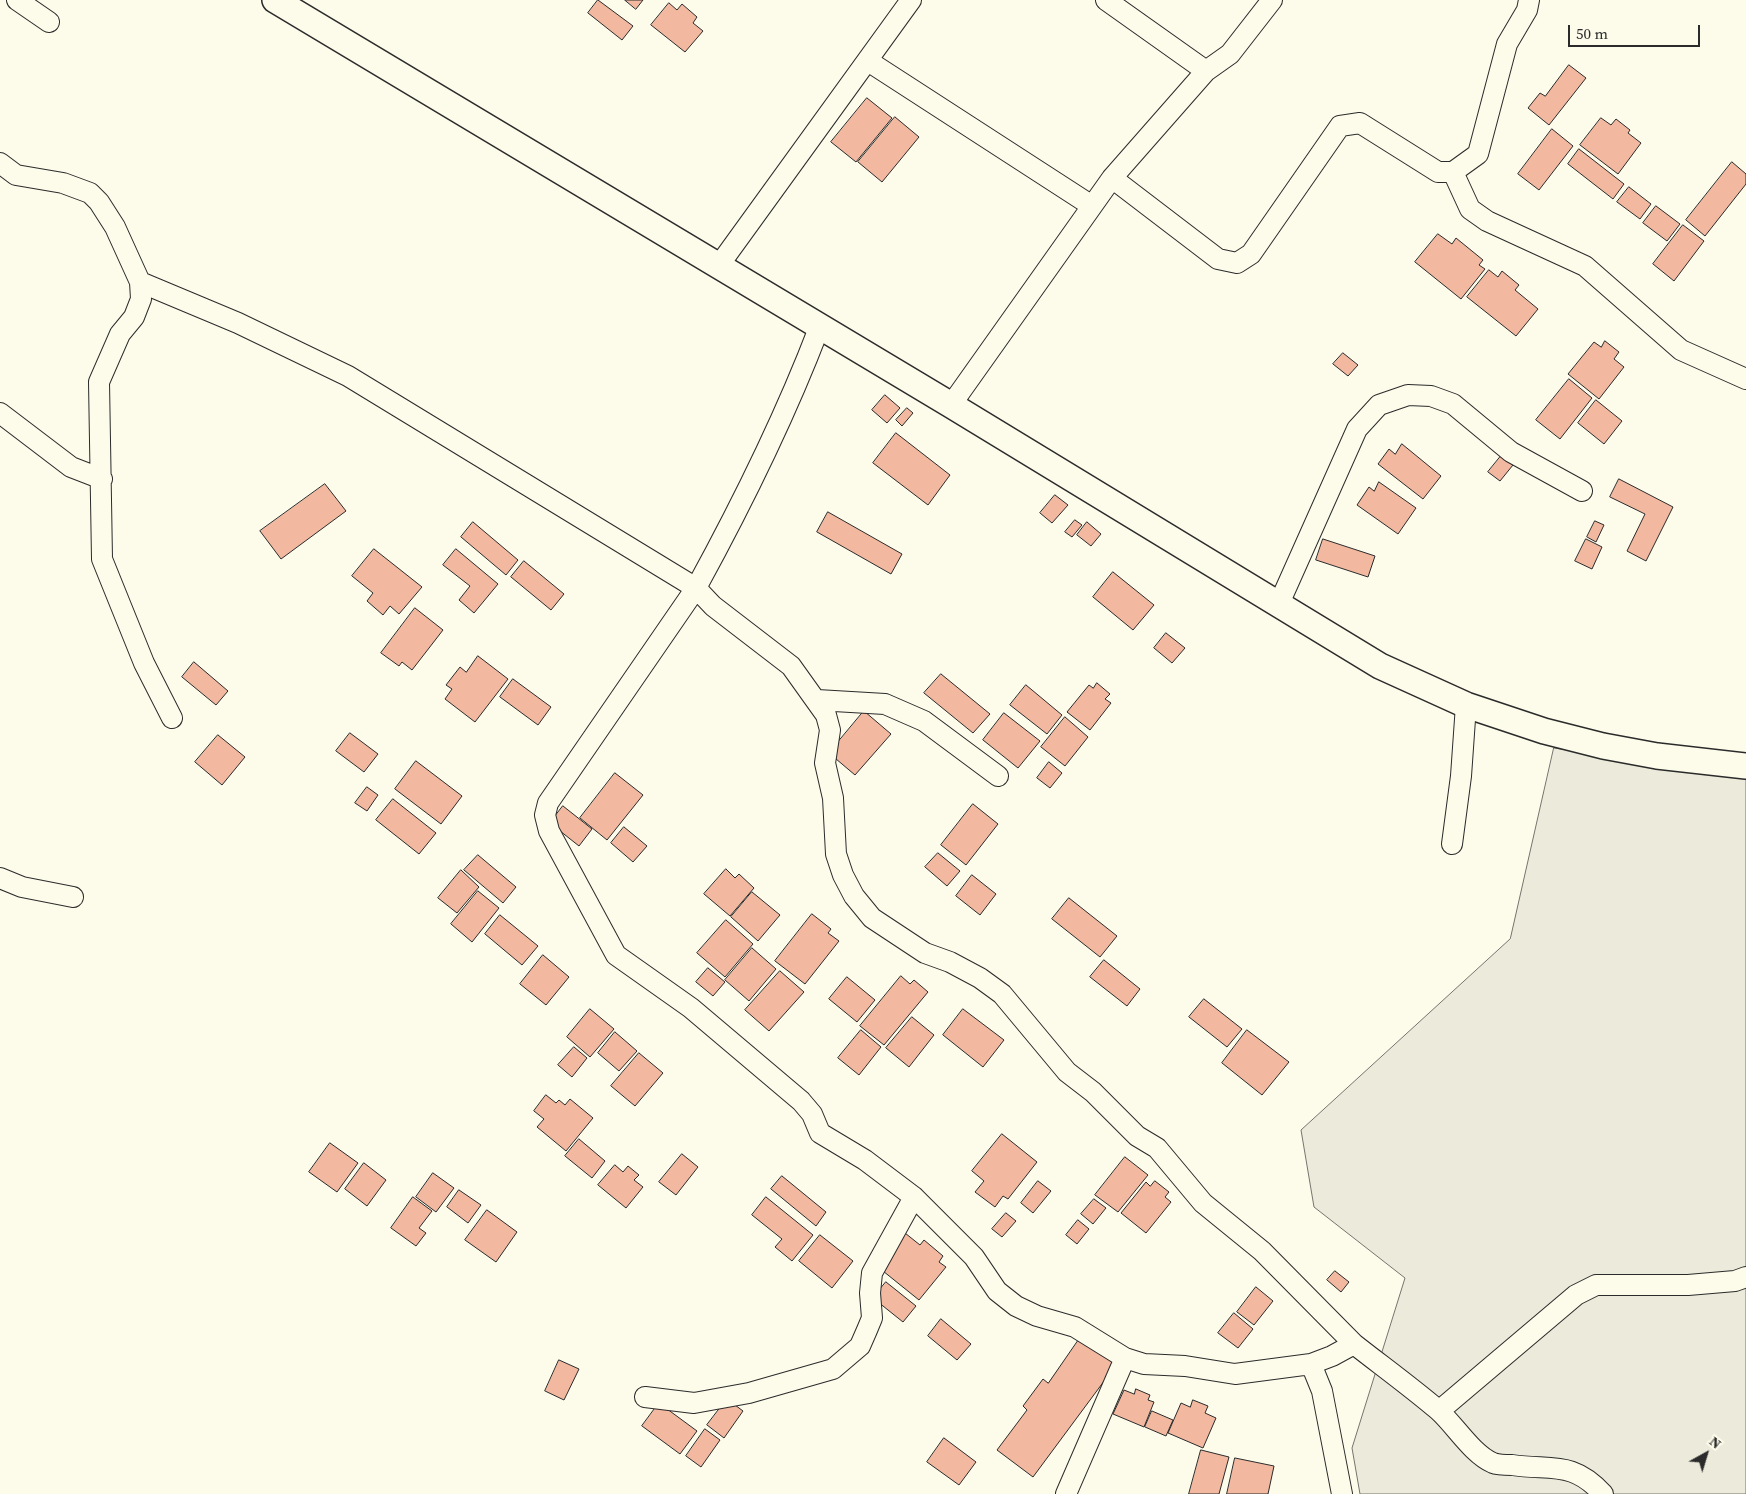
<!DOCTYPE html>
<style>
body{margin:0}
#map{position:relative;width:1746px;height:1494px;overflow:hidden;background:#fdfbea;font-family:"Source Serif 4",serif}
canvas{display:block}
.north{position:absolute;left:1681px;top:1429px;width:50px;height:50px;-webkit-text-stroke:4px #fdfbea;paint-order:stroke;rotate:39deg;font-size:14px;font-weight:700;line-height:20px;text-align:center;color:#2b2b2b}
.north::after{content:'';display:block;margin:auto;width:18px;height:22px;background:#2b2b2b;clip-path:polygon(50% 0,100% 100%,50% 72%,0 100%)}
.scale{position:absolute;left:1568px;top:25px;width:132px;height:22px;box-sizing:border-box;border:2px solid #2b2b2b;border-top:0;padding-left:6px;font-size:15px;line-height:18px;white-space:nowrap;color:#2b2b2b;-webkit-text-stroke:4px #fdfbea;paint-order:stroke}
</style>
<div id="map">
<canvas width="1746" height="1494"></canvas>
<div class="north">N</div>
<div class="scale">50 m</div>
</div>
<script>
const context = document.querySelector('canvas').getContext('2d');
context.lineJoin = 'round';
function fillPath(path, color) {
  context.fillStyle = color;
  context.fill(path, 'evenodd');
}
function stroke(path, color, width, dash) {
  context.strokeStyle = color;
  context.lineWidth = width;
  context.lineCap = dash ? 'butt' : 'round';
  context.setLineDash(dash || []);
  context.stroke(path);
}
const green = new Path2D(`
 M1554 748 1746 776V1494H1360L1352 1448 1405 1278 1314 1207 1301 1130 1510 939Z`);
const building = new Path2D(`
 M598 0 633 26 622 40 588 13Z
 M625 0H643L636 9Z
 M669 3 677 10 682 4 697 17 693 23 703 31 685 52 651 25Z
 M1569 65 1586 78 1549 125 1528 108 1540 93 1545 96Z
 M867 98 892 118 856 162 831 142Z
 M895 117 919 137 882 182 858 162Z
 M1601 118 1611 125 1616 119 1630 130 1628 133 1641 143 1618 174 1580 145Z
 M1552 129 1573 146 1539 190 1518 174Z
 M1579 149 1624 184 1613 199 1568 164Z
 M1732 162 1746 174V184L1705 236 1686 220Z
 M1629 187 1651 204 1640 219 1617 202Z
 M1656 206 1680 224 1667 241 1643 223Z
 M1683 225 1704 241 1674 281 1653 264Z
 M1438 234 1452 244 1456 238 1483 260 1479 265 1485 269 1461 299 1415 262Z
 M1489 270 1498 277 1502 271 1519 285 1515 290 1538 309 1516 336 1467 297Z
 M1605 341 1619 352 1614 359 1624 367 1599 399 1568 374 1594 342 1601 347Z
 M1343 353 1358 365 1348 376 1333 364Z
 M1569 379 1592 398 1560 439 1536 420Z
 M885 395 900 408 887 423 872 410Z
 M1596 400 1622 421 1604 444 1578 423Z
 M907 408 913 413 902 426 896 420Z
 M896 433 950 475 928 505 873 463Z
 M1402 444 1441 476 1423 499 1378 464 1389 449 1395 454Z
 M1501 456 1513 465 1500 481 1488 472Z
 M1619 479 1673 507 1646 561 1627 551 1645 514 1610 497Z
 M1379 482 1416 508 1398 534 1357 505 1369 487 1374 491Z
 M325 484 346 511 281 559 260 531Z
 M1055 495 1068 505 1052 523 1040 513Z
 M828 512 902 554 891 574 817 532Z
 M1075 520 1082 525 1072 537 1065 532Z
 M1595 521 1604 525 1596 542 1587 537Z
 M473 522 518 560 506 575 461 537Z
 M1087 522 1101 534 1091 546 1077 535Z
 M1323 539 1375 556 1368 577 1316 560Z
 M1586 539 1602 547 1592 569 1575 561Z
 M374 549 422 587 399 614 390 606 383 615 367 601 373 593 352 576Z
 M456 549 498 584 474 613 459 600 470 586 443 565Z
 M524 561 564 594 551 610 511 577Z
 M1113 572 1154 605 1133 630 1093 597Z
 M415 608 443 630 412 670 402 662 399 666 381 653Z
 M1166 633 1185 648 1172 663 1154 648Z
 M478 656 508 679 475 722 445 699 452 689 446 685 460 667 466 672Z
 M194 662 228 691 216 705 182 677Z
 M941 674 990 714 973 733 924 693Z
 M513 679 551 707 538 725 500 697Z
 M1097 683 1110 694 1105 699 1111 703 1090 730 1067 712 1089 685 1093 688Z
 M1026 685 1062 715 1047 734 1010 705Z
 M864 711 891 734 855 775 829 753Z
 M1004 713 1040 741 1018 768 983 740Z
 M1065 717 1088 737 1065 766 1041 747Z
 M350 733 378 754 364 772 336 751Z
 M218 735 245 757 222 785 195 762Z
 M416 761 462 796 441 824 395 789Z
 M1049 762 1062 773 1050 788 1037 778Z
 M615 773 643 795 607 840 580 818Z
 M367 787 378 795 367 811 355 803Z
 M393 799 436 833 419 854 376 820Z
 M973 804 998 824 966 865 941 845Z
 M563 806 592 829 579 846 550 823Z
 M624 827 647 846 633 862 611 843Z
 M938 853 960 871 947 886 925 867Z
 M478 855 516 887 503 903 464 870Z
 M726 869 735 878 739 874 754 888 730 916 704 894Z
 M461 870 479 887 457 913 438 898Z
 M972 875 996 894 980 915 956 896Z
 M478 891 499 908 472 942 451 924Z
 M752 892 780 915 758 941 731 917Z
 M1069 898 1117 936 1100 957 1052 919Z
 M812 914 831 929 828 933 839 941 805 984 775 961Z
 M500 915 538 946 522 965 485 934Z
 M726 920 753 944 725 977 697 953Z
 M752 948 776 969 749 1001 725 980Z
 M543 955 569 977 546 1005 520 984Z
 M1104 960 1140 989 1127 1006 1090 977Z
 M708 968 725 982 713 996 696 982Z
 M780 971 804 992 769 1031 745 1010Z
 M901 976 910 984 914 980 928 992 884 1045 860 1026Z
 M847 977 875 1000 857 1022 829 999Z
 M1204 999 1242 1029 1227 1047 1189 1017Z
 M590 1009 614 1029 590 1057 567 1037Z
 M963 1009 1004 1040 983 1067 943 1035Z
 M912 1017 934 1035 909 1067 886 1048Z
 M861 1030 881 1047 859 1075 838 1058Z
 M1247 1030 1289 1062 1262 1095 1222 1063Z
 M615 1032 637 1051 619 1071 598 1053Z
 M574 1047 587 1058 572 1077 558 1065Z
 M639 1053 663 1073 635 1106 611 1086Z
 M546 1095 556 1103 559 1100 565 1105 570 1099 593 1118 566 1151 537 1127 544 1119 534 1111Z
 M1002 1134 1037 1162 1008 1199 1003 1196 995 1207 975 1192 984 1181 972 1171Z
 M579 1139 605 1161 592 1178 565 1156Z
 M330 1143 358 1163 337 1192 309 1172Z
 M682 1154 698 1167 676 1195 659 1182Z
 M1125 1157 1148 1175 1118 1212 1095 1195Z
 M364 1163 386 1180 367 1206 345 1189Z
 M615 1165 623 1172 628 1166 639 1175 634 1180 643 1187 626 1208 598 1185Z
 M433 1173 454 1188 436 1212 416 1197Z
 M782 1176 826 1212 816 1226 771 1189Z
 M1038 1181 1051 1191 1033 1213 1021 1203Z
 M1155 1181 1169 1192 1165 1197 1171 1202 1146 1233 1121 1213 1146 1182 1150 1186Z
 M459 1190 481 1205 468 1223 447 1207Z
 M413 1197 432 1211 419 1228 426 1233 416 1246 391 1228Z
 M766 1197 813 1235 792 1261 775 1247 782 1239 752 1215Z
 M1094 1199 1106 1208 1093 1224 1081 1214Z
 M487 1210 517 1232 496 1262 465 1240Z
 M1006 1213 1016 1221 1002 1237 992 1229Z
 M1078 1220 1089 1229 1077 1244 1066 1235Z
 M905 1233 920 1245 924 1240 943 1256 939 1262 946 1267 919 1300 878 1267Z
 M820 1235 853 1261 832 1288 799 1261Z
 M1335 1271 1349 1282 1341 1292 1327 1280Z
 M886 1282 916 1306 903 1322 873 1298Z
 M1256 1287 1273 1301 1254 1325 1237 1312Z
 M1234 1313 1253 1329 1238 1348 1218 1333Z
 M941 1319 971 1344 957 1360 928 1336Z
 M1080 1338 1116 1365 1033 1477 997 1450 1027 1410 1023 1406 1043 1379 1048 1383Z
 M559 1360 579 1369 564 1400 545 1391Z
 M1136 1389 1150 1395 1148 1400 1154 1402 1144 1427 1113 1414 1124 1390 1134 1394Z
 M727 1399 743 1411 724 1438 707 1425Z
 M1193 1400 1208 1406 1205 1413 1216 1418 1203 1448 1168 1433 1181 1403 1190 1407Z
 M659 1403 697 1431 680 1454 642 1426Z
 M1152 1411 1173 1420 1166 1436 1145 1427Z
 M705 1429 720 1440 701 1467 686 1456Z
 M944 1438 976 1462 959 1485 927 1462Z
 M1201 1450 1229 1457 1219 1494H1189Z
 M1235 1458 1274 1466 1268 1494H1227Z`);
const minor = new Path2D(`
 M17 0 49 22
 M1106 0 1206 71
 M868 61 1092 206
 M0 163 16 175 63 183 90 193 99 202 115 227 140 282 141 299 134 317 120 334 99 382 102 559 144 663 172 718
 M1453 172 1470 209 1487 221 1585 266 1681 350 1746 379
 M1112 178 1218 259 1237 263 1251 254 1340 126 1360 123 1438 172H1453L1478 154 1507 44 1527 10 1529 0
 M716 266 725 257 911 0
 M140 282 238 323 348 376 696 588 548 803 545 815 549 831 616 955 691 1008 801 1101 812 1114 820 1133 865 1160 914 1197 974 1257 997 1291 1016 1306 1037 1316 1075 1327 1125 1358 1144 1364 1185 1366 1235 1374 1311 1364
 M819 328C785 417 742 504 696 588L713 606 791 666 826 715 830 730 825 763 833 798 836 854 843 875 854 896 872 918 925 953 950 962 980 978 1002 994 1067 1072 1093 1092 1137 1136 1157 1148 1203 1203 1262 1251 1354 1344 1332 1356 1311 1364 1322 1391 1342 1494
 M951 405 1112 178 1206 71 1230 54 1272 0
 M0 413 71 467 102 479
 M1278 606 1357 429 1379 405 1408 395 1431 396 1453 404 1511 452 1582 491
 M817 700 885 704 924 721 998 776
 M1452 844 1461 776 1466 705
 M0 878 22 887 73 897
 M1354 1344C1382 1366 1411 1387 1438 1410 1455 1425 1472 1454 1493 1463 1498 1465 1506 1465 1512 1465 1551 1471 1572 1460 1603 1494
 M645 1397 694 1403 749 1393 833 1369 860 1346 867 1330 872 1318 870 1293 872 1273 914 1197
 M1439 1411 1576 1295 1596 1285H1688L1735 1281 1746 1277
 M1066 1494 1125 1358`);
const major = new Path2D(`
 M275 0 951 405 1380 666 1466 705 1544 731 1603 746 1657 756 1746 766`);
fillPath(green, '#ecebdb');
stroke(green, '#74746e', 1);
fillPath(building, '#f2b8a0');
stroke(building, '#2b2b2b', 1);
stroke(minor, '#2b2b2b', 22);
stroke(major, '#2b2b2b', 28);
stroke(minor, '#fdfbea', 20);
stroke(major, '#fdfbea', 25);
</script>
